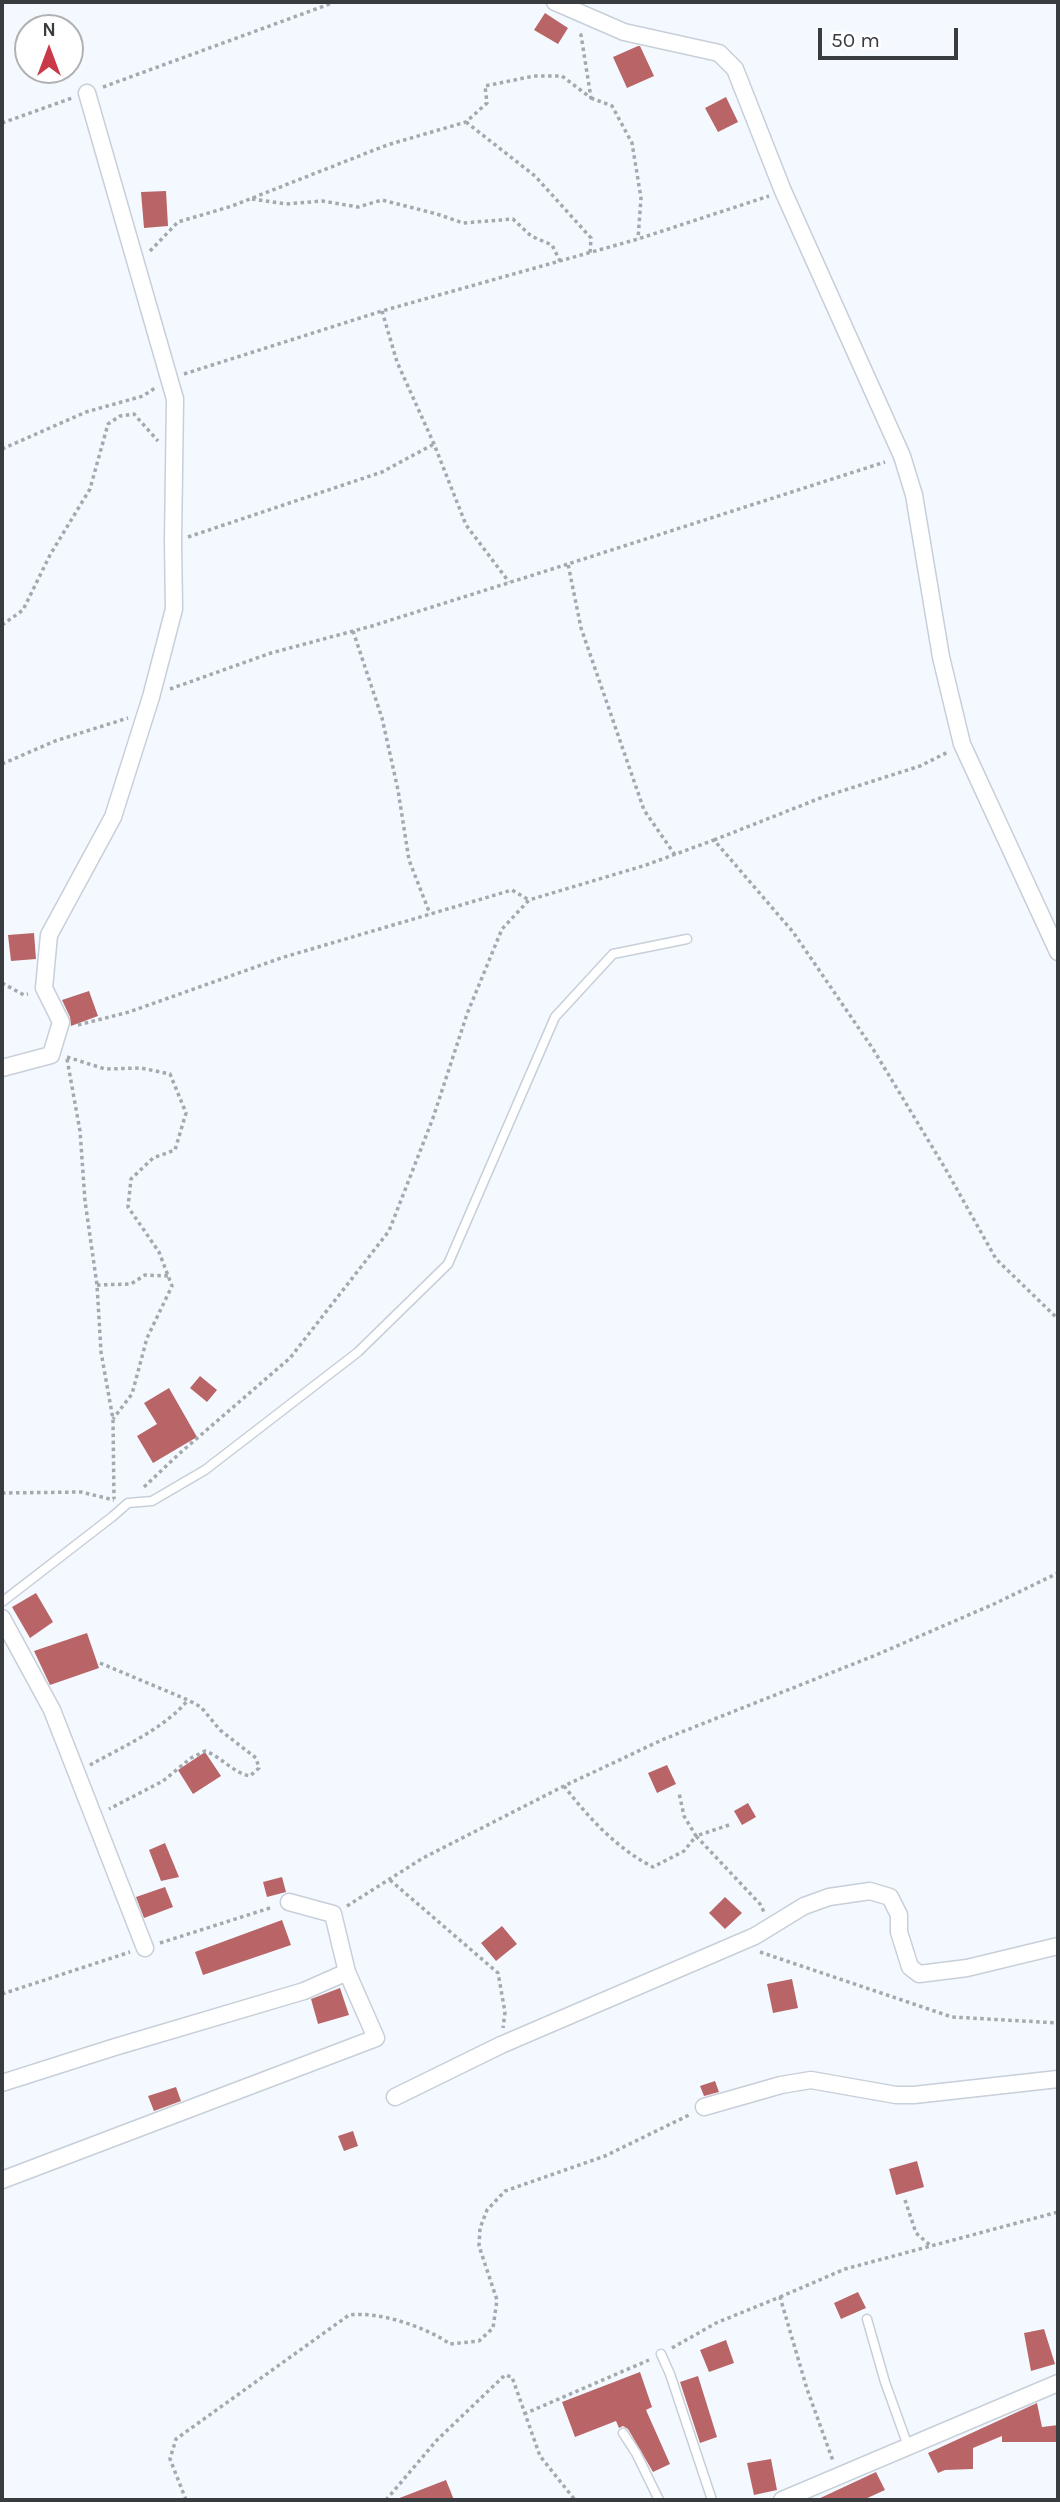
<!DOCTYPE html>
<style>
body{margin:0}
#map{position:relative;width:1060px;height:2502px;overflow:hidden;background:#f4f9ff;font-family:Karla,sans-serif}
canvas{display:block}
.frame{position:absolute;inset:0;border:4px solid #383c3f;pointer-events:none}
.north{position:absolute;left:14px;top:14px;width:70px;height:70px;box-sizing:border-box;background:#fff;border:2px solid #afb1b2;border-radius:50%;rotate:0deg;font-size:19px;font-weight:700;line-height:28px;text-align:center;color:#383c3f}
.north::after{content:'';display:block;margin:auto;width:24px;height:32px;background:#c93949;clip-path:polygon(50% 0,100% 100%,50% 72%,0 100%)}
.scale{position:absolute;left:818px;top:28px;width:140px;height:32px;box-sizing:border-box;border:4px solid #383c3f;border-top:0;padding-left:9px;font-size:21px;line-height:24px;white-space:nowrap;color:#383c3f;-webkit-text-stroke:5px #fff;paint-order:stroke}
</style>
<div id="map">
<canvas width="1060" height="2502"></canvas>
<div class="frame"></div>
<div class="north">N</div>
<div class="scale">50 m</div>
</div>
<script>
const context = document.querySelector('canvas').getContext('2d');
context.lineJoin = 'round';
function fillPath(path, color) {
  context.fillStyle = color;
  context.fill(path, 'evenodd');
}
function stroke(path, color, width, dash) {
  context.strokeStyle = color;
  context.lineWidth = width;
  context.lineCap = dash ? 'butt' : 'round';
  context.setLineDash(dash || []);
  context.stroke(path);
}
const building = new Path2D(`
 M545 13 568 28 558 44 534 30Z
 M638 46H640L654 76 627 88 613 57Z
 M726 97 738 122 718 132 705 108Z
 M166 191 168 226 144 228 141 192Z
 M34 933 36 959 11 961 8 935Z
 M89 991 98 1016 71 1026 70 1017 62 1000Z
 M200 1376 217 1390 207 1402 190 1388Z
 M169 1388 197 1437 153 1463 137 1436 157 1424 144 1403Z
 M36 1593 53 1622 30 1638 12 1607Z
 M87 1633 99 1668 50 1685 34 1651Z
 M205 1752 221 1776 193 1794 178 1770Z
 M667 1765 676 1784 657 1793 648 1773Z
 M748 1803 756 1817 742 1825 734 1811Z
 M165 1843 179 1877 161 1881 149 1850Z
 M282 1877 286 1892 267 1897 263 1882Z
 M165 1887 173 1907 144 1918 136 1897Z
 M725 1897 742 1913 725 1929 709 1913Z
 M282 1920 291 1945 203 1975 195 1952Z
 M502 1926 517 1944 496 1961 481 1943Z
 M792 1979 798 2008 773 2013 767 1984Z
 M340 1988 349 2015 318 2024 311 1999Z
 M715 2081 719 2092 704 2096 700 2086Z
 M176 2087 181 2101 154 2111 148 2096Z
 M353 2131 358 2146 344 2151 338 2136Z
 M917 2161 924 2187 896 2195 889 2169Z
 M858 2292 866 2308 841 2319 834 2303Z
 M1044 2329 1055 2364 1031 2371 1024 2333Z
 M726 2340 734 2363 709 2372 700 2350Z
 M640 2372 652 2407 646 2410 670 2464 653 2472 628 2429 623 2426 619 2428 616 2421 575 2437 562 2402Z
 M698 2376 717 2437 700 2443 680 2382Z
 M1037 2403 1042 2427 1058 2425V2442H1002V2436L973 2448V2469L945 2470 938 2473 928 2453Z
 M771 2459 777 2490 754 2495 747 2463Z
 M876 2472 885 2490 863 2500H816Z
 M446 2480 454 2500H397V2499Z`);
const path = new Path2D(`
 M103 87 335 2
 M591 98 612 106 632 143 641 198 638 239
 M466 122 535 176 591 238 590 253
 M2 123 72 98
 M252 199 286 204 322 201 358 207 382 200 437 214 463 223 513 219 531 236 552 245 560 261
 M150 251 178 222 232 206 387 145 466 122 487 103 485 86 534 76H562L591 98 581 35 585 34
 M382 311 397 362 434 444 466 525 509 582
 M184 374 382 311 638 239 769 196
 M2 449 86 412 143 396 155 388
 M188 537 382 472 434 444
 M2 625 23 610 50 555 90 489 108 424 120 416 134 414 158 441
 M353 631 382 718 398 790 409 860 430 914
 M170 689 271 653 372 626 568 564
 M2 764 55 741 128 718
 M714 840 823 797 920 766 948 752
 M675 855 644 810 581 628 568 564 885 462
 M2 983 24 995 28 994
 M78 1025 129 1012 281 958 512 890 529 900
 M67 1057 105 1069 141 1068 170 1074 186 1113 175 1150 153 1158 131 1179 128 1207 159 1252 172 1286 147 1338 132 1394 113 1419
 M67 1059 80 1131 85 1201 97 1285 101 1352 113 1419 114 1499
 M97 1285 131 1284 145 1275 168 1276
 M144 1487 180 1453 290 1358 389 1231 433 1118 467 1014 502 929 529 900 646 865 714 840 793 932 873 1049 945 1168 996 1259 1058 1319
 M2 1493 81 1492 114 1500
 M100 1663 188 1700 201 1707 220 1730 256 1758 259 1768 250 1776C233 1773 222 1757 205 1751L191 1758 163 1781 109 1809
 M90 1765C122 1747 164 1729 188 1700
 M564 1786C588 1817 617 1849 653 1867L684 1851 696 1836 684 1816 679 1793
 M729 1825 696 1836 760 1904 764 1912
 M390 1880 498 1973 505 2012 503 2028
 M347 1906 423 1858 564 1786 664 1739 876 1655 994 1604 1058 1573
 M160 1943 273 1907
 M760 1952 952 2017 1058 2023
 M2 1994 130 1952
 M905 2200 916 2233 932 2247
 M780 2297 845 2269 1058 2212
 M672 2348 716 2323 780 2297 807 2389 833 2461
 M524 2414 649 2360
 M186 2500 170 2459 176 2439 349 2315C379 2311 426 2327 450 2344L479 2341 493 2328 497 2300 479 2246 480 2228 487 2210 505 2191 605 2156 689 2115
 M386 2500 437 2440 505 2375 512 2377 540 2456 575 2500`);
const service = new Path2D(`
 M2 1602 112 1517 128 1503 152 1501 205 1470 358 1352 448 1264 555 1017 613 954 687 939
 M867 2319 885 2382 908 2446
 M661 2354 670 2374 712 2500
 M623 2433 636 2453 659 2500`);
const minor = new Path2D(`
 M555 2 624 32 719 53 735 69 783 191 902 456 914 495 941 657 962 744 1058 952
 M2 1068 51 1055 61 1022 44 988 49 935 113 817 151 697 174 609 173 542 175 399 87 93
 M2 1618 52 1710 145 1948
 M2 2083 115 2047 304 1991 347 1972
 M395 2097 501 2045 755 1936 804 1906 829 1897 870 1891 890 1897 899 1915V1932L910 1967 919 1974 967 1968 1058 1946
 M704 2107 781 2085 811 2080 896 2095H914L1058 2079
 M2 2180 376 2038 347 1972 333 1914 289 1902
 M782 2500 1058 2383`);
fillPath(building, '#b96567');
stroke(service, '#c7cfd8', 11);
stroke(minor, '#c7cfd8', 19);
stroke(path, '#a4a9ae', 3.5, [3.5, 3.5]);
stroke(service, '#fff', 8);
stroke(minor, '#fff', 16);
</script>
